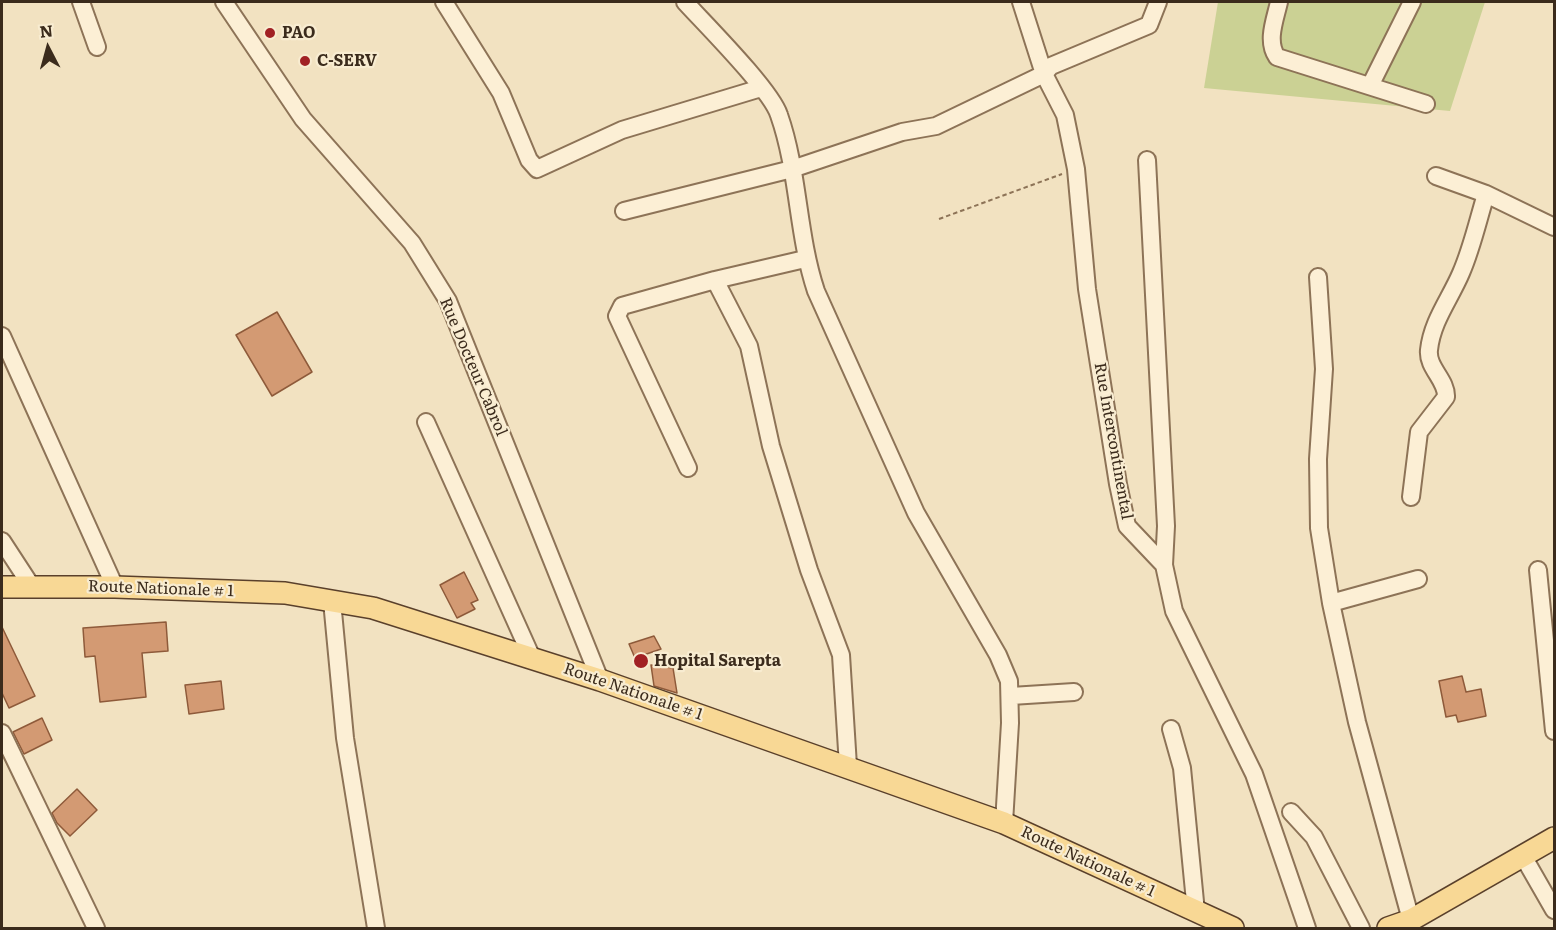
<!DOCTYPE html>
<style>
body{margin:0}
#map{position:relative;width:1556px;height:930px;overflow:hidden;background:#f2e2c1;font-family:Literata,serif}
canvas{display:block}
.frame{position:absolute;inset:0;border:3px solid #3b2b1c;pointer-events:none}
.north{position:absolute;left:18px;top:18px;width:60px;height:60px;-webkit-text-stroke:4px #f8ecd1;paint-order:stroke;rotate:354deg;font-size:16px;font-weight:700;line-height:24px;text-align:center;color:#3b2b1c}
.north::after{content:'';display:block;margin:auto;width:21px;height:27px;background:#3b2b1c;clip-path:polygon(50% 0,100% 100%,50% 72%,0 100%)}
</style>
<div id="map">
<canvas width="1556" height="930"></canvas>
<div class="frame"></div>
<div class="north">N</div>
</div>
<script>
const context = document.querySelector('canvas').getContext('2d');
context.lineJoin = 'round';
function fillPath(path, color) {
  context.fillStyle = color;
  context.fill(path, 'evenodd');
}
function stroke(path, color, width, dash) {
  context.strokeStyle = color;
  context.lineWidth = width;
  context.lineCap = dash ? 'butt' : 'round';
  context.setLineDash(dash || []);
  context.stroke(path);
}
function drawText(font, color, halo, rows, align = 'center') {
  context.font = font + ' Literata,serif';
  context.lineWidth = 4.5;
  context.setLineDash([]);
  context.textBaseline = 'middle';
  context.strokeStyle = halo;
  context.fillStyle = color;
  for (const [text, x, y, turn = 0] of rows) {
    context.save();
    context.translate(x, y);
    context.rotate((+turn || 0) * Math.PI / 180);
    context.textAlign = isNaN(turn) ? turn : align;
    if (halo) context.strokeText(text, 0, 0);
    context.fillText(text, 0, 0);
    context.restore();
  }
}
const green = new Path2D(`
 M1218 2H1485L1450 111 1204 88Z`);
const building = new Path2D(`
 M277 312 312 372 272 396 236 335Z
 M464 572 478 600 471 603 475 609 457 618 440 585Z
 M166 622 168 651 142 653 146 697 100 702 95 656 85 657 83 628Z
 M2 627 35 696 9 708 2 693Z
 M654 636 661 649 635 658 629 644Z
 M651 665 673 668 677 693 654 686Z
 M1462 676 1466 692 1481 689 1486 716 1458 722 1456 715 1446 717 1439 681Z
 M221 681 224 709 189 714 185 685Z
 M42 718 52 740 24 754 13 732Z
 M77 789 97 810 70 836 57 823 52 813Z`);
const path = new Path2D(`
 M939 219 1062 174`);
const minor = new Path2D(`
 M81 2 97 47
 M224 2 303 119 412 243 448 301 600 680
 M444 2 501 93 529 160 537 169 622 130 761 88
 M685 2C706 25 771 90 779 115 799 172 797 234 816 291L916 513 998 655 1009 681 1010 723 1004 823
 M1021 2 1044 74 1065 115 1076 169 1087 289 1118 484 1127 526 1164 565 1174 611 1254 774 1307 928
 M1279 2C1275 20 1266 41 1277 57L1426 104
 M1370 86 1412 2
 M1147 160 1166 526 1164 565
 M1436 176 1486 194 1554 227
 M624 211 792 169 902 132 936 126 1044 74 1051 66 1149 25 1158 2
 M1318 277 1324 369 1318 459 1319 528 1331 603 1357 722 1411 920
 M715 280 749 346 771 446 809 570 841 655 848 766
 M2 336 115 587
 M426 422 532 658
 M688 468 617 316 622 306 715 280 805 259
 M1411 497 1419 432 1446 397C1447 380 1427 368 1429 350 1432 321 1450 299 1461 273 1472 248 1478 220 1486 194
 M2 541 32 587
 M1538 570 1554 731
 M332 601 345 738 376 928
 M1331 603 1418 579
 M1011 696 1074 692
 M1171 729 1182 768 1196 912
 M2 733 96 928
 M1291 812 1314 837 1361 928
 M1523 856 1554 910`);
const major = new Path2D(`
 M2 587H115L285 593 373 608 600 680 1004 823 1233 928
 M1388 928 1411 920 1554 838`);
const markers = [
 [270,33,6,"#a12124"],
 [305,61,6,"#a12124"],
 [641,661,8,"#a12124"]
];
const poiNames = [
 ["PAO",282,33],
 ["C-SERV",317,61],
 ["Hopital Sarepta",654,661]
];
const streetNames = [
 ["Rue Docteur Cabrol",473,367,67],
 ["Rue Intercontinental",1113,441,80],
 ["Route Nationale # 1",161,589,2],
 ["Route Nationale # 1",633,692,19],
 ["Route Nationale # 1",1088,862,25]
];
fillPath(green, '#cbd194');
fillPath(building, '#d39a73');
stroke(building, '#8e5a3a', 1.5);
stroke(minor, '#8d7357', 20);
stroke(major, '#5a402b', 24);
stroke(path, '#8d7357', 2, [4.5, 3]);
stroke(minor, '#fcefd5', 16);
stroke(major, '#f8d895', 21);
for (const [x, y, r, color] of markers) {
  const dot = new Path2D();
  dot.arc(x, y, r, 0, 2 * Math.PI);
  context.fillStyle = color;
  context.fill(dot);
  stroke(dot, '#f8ecd1', 2);
}
drawText('bold 16px', '#3b2b1c', '#f8ecd1', poiNames, 'left');
drawText('16px', '#3b2b1c', '#f8ecd1', streetNames);
</script>
